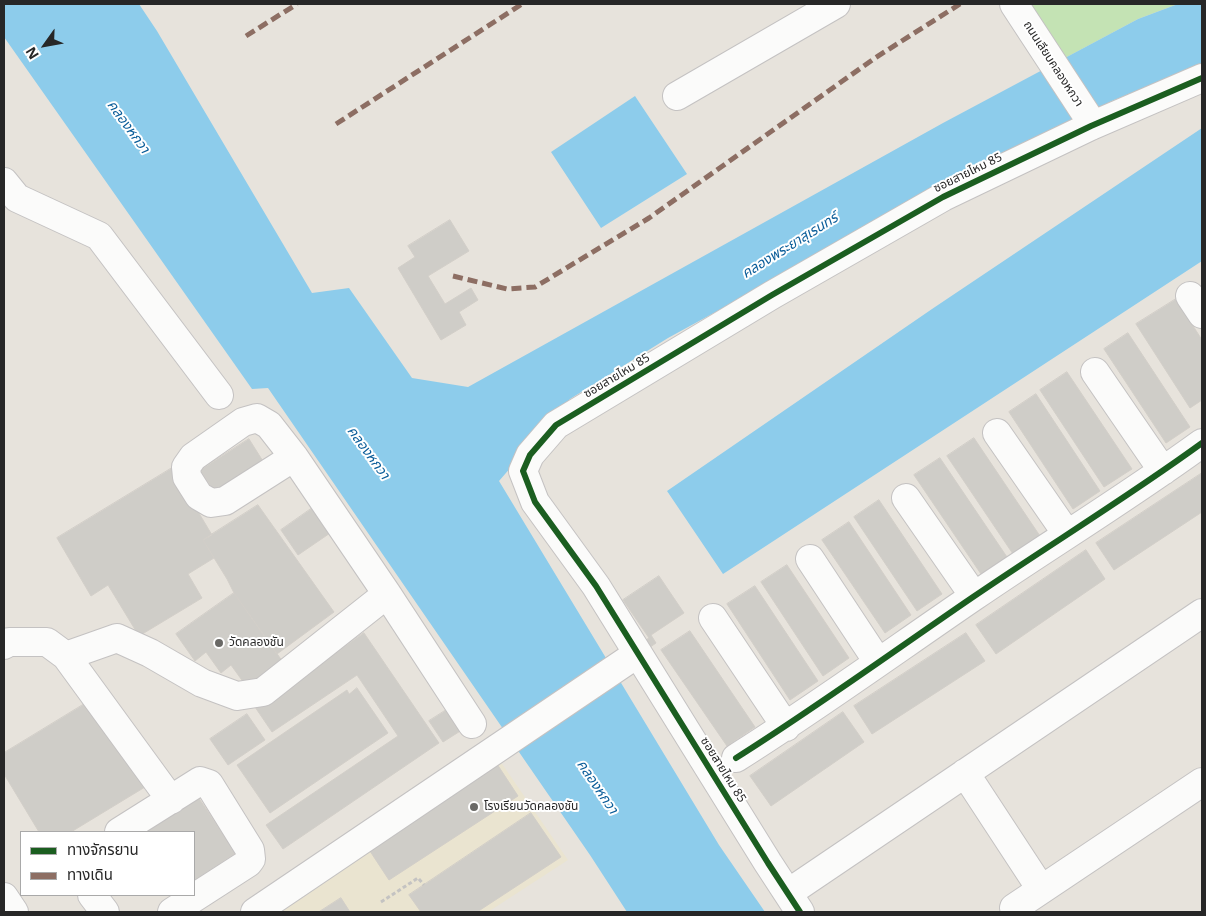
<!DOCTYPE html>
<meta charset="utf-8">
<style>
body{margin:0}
#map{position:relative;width:1206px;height:916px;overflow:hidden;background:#e7e3dc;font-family:"Noto Sans","Noto Sans Thai",sans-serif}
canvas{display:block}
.frame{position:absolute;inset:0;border:5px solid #272727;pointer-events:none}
.legend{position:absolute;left:20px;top:831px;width:175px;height:65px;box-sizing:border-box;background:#fff;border:1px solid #a9a9a9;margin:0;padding:6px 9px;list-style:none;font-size:15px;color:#272727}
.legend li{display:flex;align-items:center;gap:10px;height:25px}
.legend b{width:25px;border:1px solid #a9a9a9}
.north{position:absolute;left:20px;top:20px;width:50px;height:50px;-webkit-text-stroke:4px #fff;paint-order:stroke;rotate:238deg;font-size:14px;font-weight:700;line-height:20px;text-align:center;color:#272727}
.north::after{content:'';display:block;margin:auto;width:18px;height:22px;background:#272727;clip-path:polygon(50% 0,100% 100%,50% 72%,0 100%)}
</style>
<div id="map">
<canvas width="1206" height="916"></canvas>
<div class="frame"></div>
<ul class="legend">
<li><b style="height:6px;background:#1b5e20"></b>ทางจักรยาน</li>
<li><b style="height:6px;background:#8d6e63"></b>ทางเดิน</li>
</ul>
<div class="north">N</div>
</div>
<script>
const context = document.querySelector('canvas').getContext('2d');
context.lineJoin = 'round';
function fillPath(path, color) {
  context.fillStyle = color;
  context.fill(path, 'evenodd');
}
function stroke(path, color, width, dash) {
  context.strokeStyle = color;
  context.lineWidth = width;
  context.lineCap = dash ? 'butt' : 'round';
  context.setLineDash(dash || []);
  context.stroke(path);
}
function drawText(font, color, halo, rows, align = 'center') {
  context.font = font + ' "Noto Sans","Noto Sans Thai",sans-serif';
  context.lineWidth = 4;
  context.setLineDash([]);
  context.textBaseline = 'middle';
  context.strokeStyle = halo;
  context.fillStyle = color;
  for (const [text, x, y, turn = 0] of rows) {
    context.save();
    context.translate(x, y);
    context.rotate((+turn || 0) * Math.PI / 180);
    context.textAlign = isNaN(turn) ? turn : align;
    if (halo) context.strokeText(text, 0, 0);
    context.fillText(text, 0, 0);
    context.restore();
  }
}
const education = new Path2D(`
 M496 755 568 860 488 912H259Z`);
const green = new Path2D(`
 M1028 4H1178L1138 19 1065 58Z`);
const water = new Path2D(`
 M4 4H139L157 31 312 293 349 288 412 378 468 387 943 123 1138 19 1178 4H1202V66L1114 100 1039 138 915 203 668 338 570 399 499 481 719 845 765 912H627L590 855 268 388 252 389 4 37Z
 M635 96 687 174 601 228 551 152Z
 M1202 128V261L723 574 667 491 932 309Z`);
const building = new Path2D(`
 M450 220 469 251 428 276 445 304 471 288 478 300 459 312 466 325 441 340 398 268 415 257 408 246Z
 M1176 299 1202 340V400L1190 408 1136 324Z
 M1128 333 1190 427 1166 443 1104 349Z
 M1067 372 1132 469 1104 487 1040 390Z
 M1036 394 1100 491 1073 509 1009 412Z
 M974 438 1040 536 1013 554 947 456Z
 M249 439 266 466 218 497 200 470Z
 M940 458 1007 557 981 574 914 475Z
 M172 468 212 535 203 540 214 558 188 574 202 598 139 636 108 585 91 596 57 538Z
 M1202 473V512L1114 570 1096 543Z
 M879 500 942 594 917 611 854 517Z
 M318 504 336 529 298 555 281 530Z
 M258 505 334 612 277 654 234 593 227 579 203 540Z
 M849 522 911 615 885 633 822 540Z
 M1086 550 1105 579 996 654 976 625Z
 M787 565 849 658 823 676 761 582Z
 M659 576 684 613 651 635 656 643 646 650 641 643 649 638 623 600Z
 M755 586 818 681 790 700 727 604Z
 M234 593 285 665 249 690 231 665 221 673 206 652 195 661 176 634Z
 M690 631 755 727 727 746 661 650Z
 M364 633 439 743 283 849 266 825 398 736 357 675 272 732 255 707Z
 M966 633 985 661 872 734 854 706Z
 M357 688 388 733 270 813 237 765 347 690 349 694Z
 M91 700 145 787 71 832H39L4 774V753Z
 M451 707 465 728 443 742 429 721Z
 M843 712 864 742 771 806 750 776Z
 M247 714 265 740 228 765 210 739Z
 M495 761 518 796 389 880 366 845Z
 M196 794 236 853 194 881V832H139Z
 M531 813 561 857 477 912H421L409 895Z
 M341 898 350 912H319Z`);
const path = new Path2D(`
 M381 902 418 878 424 885`);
const minor = new Path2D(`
 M1014 4 1086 114 1091 126
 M677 96 836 4
 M4 182 17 198 99 236 219 395
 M1190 296 1202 314
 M1095 372 1163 471
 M997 433 1067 534
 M294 457 225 501 211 503 199 496 187 477 186 467 193 457 243 422 257 418 269 425 294 457 387 594 472 724
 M906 498 974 596
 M810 559 878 662
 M713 618 786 727
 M4 645 9 642H47L66 656 171 800
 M66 656 117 638 150 653 202 683 237 696 263 692 387 594
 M736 758C817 707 894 651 973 597 1049 545 1128 497 1202 443
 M965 773 1041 889
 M119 832 200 781 209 784 250 850 251 859 248 863 172 912
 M797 887 1202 613
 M92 895 105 912
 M4 897 14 912
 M1014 908 1202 782
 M255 912 637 654
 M800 912 768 863 596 586 535 502 523 471 530 455 556 425 772 295 943 197 1091 126 1202 78`);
const quiet = new Path2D(`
 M246 36 297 4
 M336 124 522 4
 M453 276 507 289 535 287 649 218 875 58 960 4`);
const cycleway = new Path2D(`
 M736 758C817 707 894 651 973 597 1049 545 1128 497 1202 443
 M800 912 768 863 596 586 535 502 523 471 530 455 556 425 772 295 943 197 1091 126 1202 78`);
const markers = [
 [219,643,5,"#6a6966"],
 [474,807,5,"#6a6966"]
];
const streetNames = [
 ["ถนนเลียบคลองหกวา",1053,64,57],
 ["ซอยสายไหม 85",968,173,-26],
 ["ซอยสายไหม 85",617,376,-31],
 ["ซอยสายไหม 85",723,770,58]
];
const poiNames = [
 ["วัดคลองชัน",229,643],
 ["โรงเรียนวัดคลองชัน",484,807]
];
const waterNames = [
 ["คลองหกวา",128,127,54],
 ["คลองพระยาสุเรนทร์",790,246,-32],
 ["คลองหกวา",368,453,54],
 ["คลองหกวา",597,787,56]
];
fillPath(education, '#eae4d0');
fillPath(green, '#c4e3b4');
fillPath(water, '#8dcceb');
fillPath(building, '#cfcdc8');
stroke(building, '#d2cec8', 1);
stroke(minor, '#c4c2c2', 30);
stroke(path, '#c4c3c2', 3, [4, 2.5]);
stroke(minor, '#fbfbfa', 28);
stroke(quiet, '#8d6e63', 5, [10, 5]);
stroke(cycleway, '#1b5e20', 6);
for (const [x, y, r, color] of markers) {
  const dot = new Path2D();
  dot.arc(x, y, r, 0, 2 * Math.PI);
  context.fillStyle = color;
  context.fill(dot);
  stroke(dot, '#fff', 2);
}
drawText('12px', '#272727', '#fff', streetNames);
drawText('12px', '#272727', '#fff', poiNames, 'left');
drawText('italic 14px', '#0a5d99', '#fff', waterNames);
</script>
